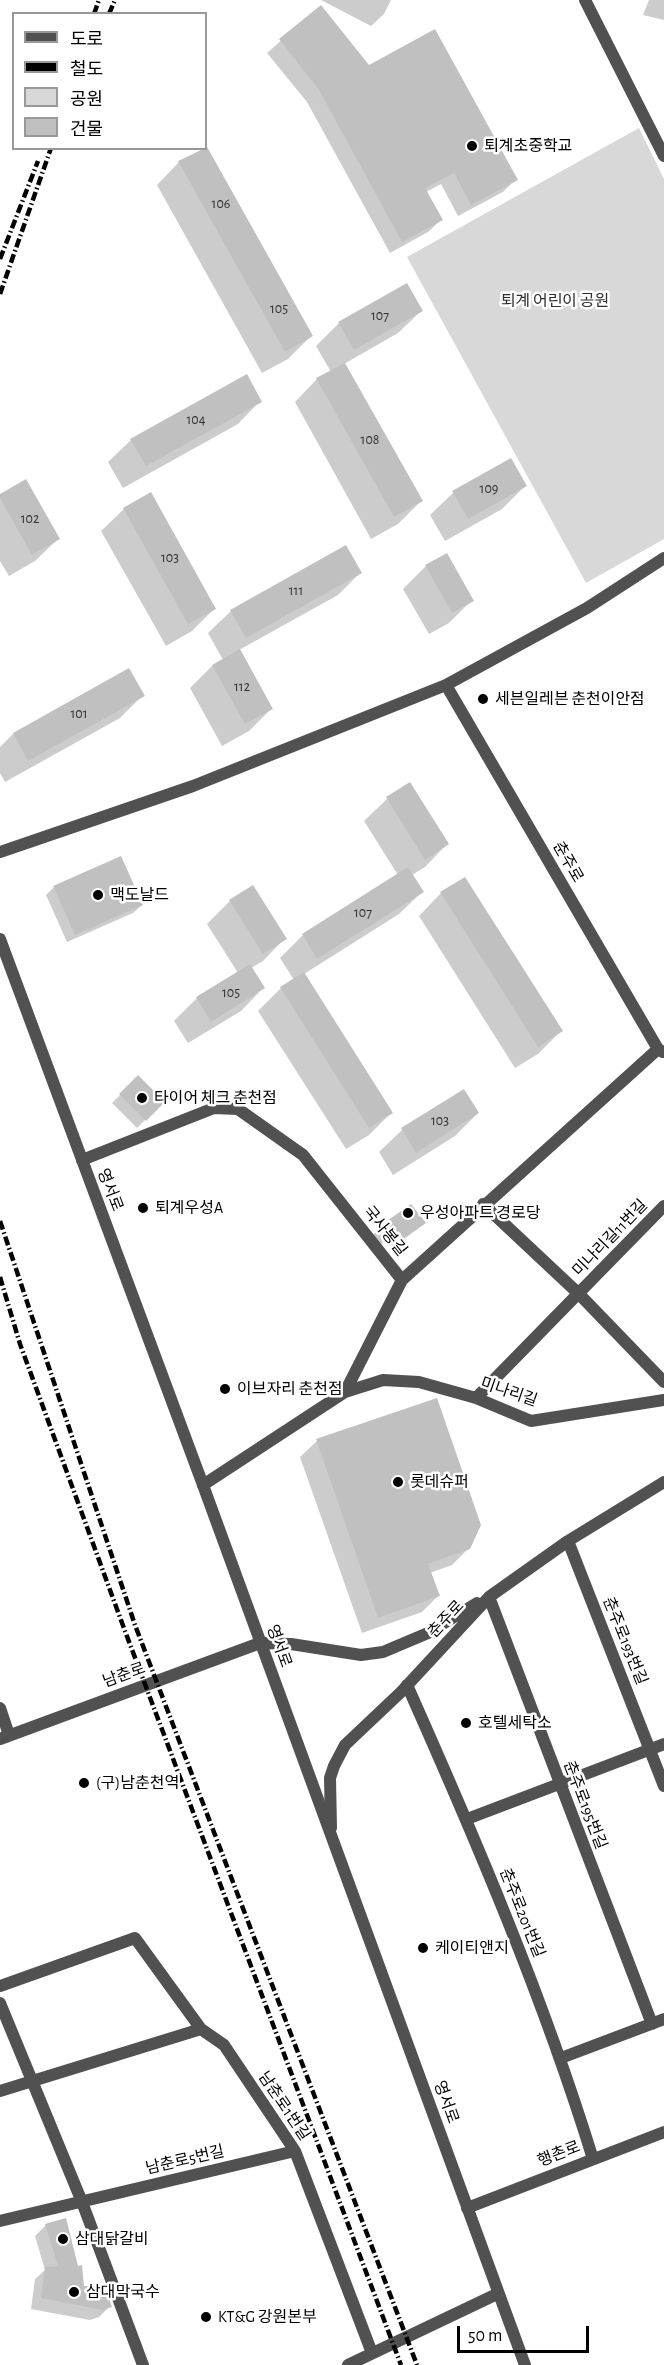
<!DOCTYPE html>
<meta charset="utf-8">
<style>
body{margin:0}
#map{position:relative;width:664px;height:2365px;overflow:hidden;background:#fff;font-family:"Alegreya Sans","Noto Sans KR",sans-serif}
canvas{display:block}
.legend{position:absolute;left:12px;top:12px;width:195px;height:138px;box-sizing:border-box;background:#fff;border:2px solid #999;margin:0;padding:8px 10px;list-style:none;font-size:18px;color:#000}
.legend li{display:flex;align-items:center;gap:12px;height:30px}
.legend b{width:30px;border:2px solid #999}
.scale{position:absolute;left:457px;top:2326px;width:132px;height:27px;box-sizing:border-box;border:3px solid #000;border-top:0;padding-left:8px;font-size:18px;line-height:21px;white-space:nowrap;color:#000;-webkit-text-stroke:4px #fff;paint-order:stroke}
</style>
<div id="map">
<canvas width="664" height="2365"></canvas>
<ul class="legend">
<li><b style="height:8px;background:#515151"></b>도로</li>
<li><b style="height:8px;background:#000"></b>철도</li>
<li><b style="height:16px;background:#d8d8d8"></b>공원</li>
<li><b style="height:16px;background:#c0c0c0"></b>건물</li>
</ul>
<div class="scale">50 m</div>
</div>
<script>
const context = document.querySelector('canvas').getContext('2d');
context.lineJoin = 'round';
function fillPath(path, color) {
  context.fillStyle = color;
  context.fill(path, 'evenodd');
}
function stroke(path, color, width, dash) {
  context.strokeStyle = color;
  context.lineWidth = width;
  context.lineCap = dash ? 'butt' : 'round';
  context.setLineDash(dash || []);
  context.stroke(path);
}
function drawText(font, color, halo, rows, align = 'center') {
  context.font = font + ' "Alegreya Sans","Noto Sans KR",sans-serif';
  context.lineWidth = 5;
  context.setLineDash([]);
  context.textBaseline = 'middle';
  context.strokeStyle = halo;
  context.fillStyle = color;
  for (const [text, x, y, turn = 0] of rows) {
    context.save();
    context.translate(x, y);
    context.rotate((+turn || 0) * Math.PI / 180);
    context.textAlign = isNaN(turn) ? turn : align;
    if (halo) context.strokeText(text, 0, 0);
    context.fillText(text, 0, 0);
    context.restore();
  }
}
const green = new Path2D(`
 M639 128 664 179V539L586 583 407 257Z`);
const shadow = new Path2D(`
 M321 0H391L384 14 371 26Z
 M649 0H664V20L643 15Z
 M320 7 368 66 516 179 503 192 458 216 441 184 426 192 441 220 428 232 390 253 307 102 267 53Z
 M206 147 311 336 288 359 262 373 157 185 179 162Z
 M421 311 398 333 344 364 421 501 398 524 371 539 295 402 317 379 331 372 316 346 339 323Z
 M260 401 238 424 123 488 108 462 131 440Z
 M511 460 525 486 502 509 445 541 430 515 453 493Z
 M0 495 58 539 35 561 9 576 0 561Z
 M124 509 215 608 192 631 166 646 101 531Z
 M426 566 472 600 449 623 429 634 403 589Z
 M360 573 338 595 239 650 271 709 249 731 222 746 190 688 212 666 223 660 208 633 231 611Z
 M128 670 143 695 120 718 5 782 0 773V747L13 734Z
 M410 784 447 844 425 867 412 875 422 892 399 914 304 974 392 1112 369 1135 346 1149 258 1011 281 988 294 980 280 958 303 935 398 875 364 821 387 799Z
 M54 887 142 905 133 913 67 942 46 895Z
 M441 893 561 1031 538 1054 515 1068 419 916Z
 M230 901 285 938 263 961 251 968 263 988 241 1011 188 1043 174 1021 197 998 238 973 207 924Z
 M138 1077 163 1102 137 1128 112 1103Z
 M463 1091 478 1113 455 1136 393 1175 379 1152 402 1130Z
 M424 1223 393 1247 387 1239 380 1245 373 1235 381 1227Z
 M436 1400 469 1548 452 1565 430 1573 438 1596 422 1612 362 1633 300 1457 317 1441Z
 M46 2225 83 2288 110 2306 99 2317 90 2320 31 2309 35 2279 45 2270 35 2236Z`);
const building = new Path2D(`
 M321 5 369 65 435 29 518 180 471 205 454 173 425 188 443 220 402 242 319 90 279 39Z
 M206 145 313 336 285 352 178 161 206 148Z
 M407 283 423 311 354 350 338 322Z
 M345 363 423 501 394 517 316 378Z
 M247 374 262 402 146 466 130 439Z
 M511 458 527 486 468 519 452 491Z
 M26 479 60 539 32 555 0 498V494Z
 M151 492 216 609 188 624 123 508Z
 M346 545 362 573 246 638 230 610Z
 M447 553 474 601 452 613 425 565Z
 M240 649 273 709 245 724 212 665Z
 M129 668 145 696 28 761 13 733Z
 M410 782 449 844 425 860 386 797Z
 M121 856 143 905 75 935 53 886Z
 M408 867 424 892 317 959 302 934Z
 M465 877 563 1031 538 1047 440 892Z
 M253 885 287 939 263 954 229 900Z
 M250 964 265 988 211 1022 196 997Z
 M304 972 393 1113 369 1128 280 987Z
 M138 1075 165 1102 146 1121 119 1094Z
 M464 1089 479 1113 416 1153 401 1128Z
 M411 1204 426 1223 402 1240 396 1232 389 1238 380 1226Z
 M437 1398 481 1525 470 1549 428 1564 440 1596 378 1618 316 1439Z
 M66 2218 78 2266 82 2265 84 2286H104L112 2307 102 2310 41 2298 45 2267 58 2266 45 2224Z`);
const minor = new Path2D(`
 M585 0 664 156
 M446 685 658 1049 663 1052
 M0 852 193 786 446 685 587 608 664 558
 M82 1160 214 1108 238 1109 303 1155 402 1280
 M483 1204 579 1294 664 1382
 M345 1392 383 1380 419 1382 476 1398 531 1421 664 1400
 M476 1398 664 1206
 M203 1485 345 1392 402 1280 658 1049
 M568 1541 664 1786
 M489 1597 652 2024
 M260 1643 291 1644 361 1655 383 1652 428 1633 477 1603
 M407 1685C476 1840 543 1997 593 2159
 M0 1708 9 1735
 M467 1819 664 1744
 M331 1828 330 1778 334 1766 345 1745 401 1692 489 1597 568 1541 664 1482
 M0 1986 135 1938 201 2029 224 2045 295 2151 372 2353
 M0 2003 82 2202 143 2365
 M561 2058 664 2019
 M0 2091 201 2029
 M467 2208 664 2132
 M0 2221 295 2151
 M348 2365 497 2294`);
const tertiary = new Path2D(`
 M0 939 203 1485 525 2365
 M0 1739 260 1643`);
const rail = new Path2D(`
 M94 14 99 0
 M109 14 115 0
 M0 259 38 161
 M0 294 51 148
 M0 1221 135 1625 417 2365
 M0 1277 20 1344 125 1631 401 2365`);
const markers = [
 [472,146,6,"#000"],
 [483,699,6,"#000"],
 [98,895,6,"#000"],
 [142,1098,6,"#000"],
 [143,1208,6,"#000"],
 [408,1213,6,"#000"],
 [225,1389,6,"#000"],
 [398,1482,6,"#000"],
 [466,1723,6,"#000"],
 [84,1783,6,"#000"],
 [423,1948,6,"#000"],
 [63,2239,6,"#000"],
 [74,2292,6,"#000"],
 [206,2317,6,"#000"]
];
const numberNames = [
 ["106",221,204],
 ["105",279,309],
 ["107",380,316],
 ["104",196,420],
 ["108",370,440],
 ["109",489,489],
 ["102",30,519],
 ["103",170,558],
 ["111",296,591],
 ["112",242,687],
 ["101",79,714],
 ["107",363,913],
 ["105",231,993],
 ["103",440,1121]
];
const poiNames = [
 ["퇴계초중학교",484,146],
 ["세븐일레븐 춘천이안점",495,699],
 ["맥도날드",110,895],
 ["타이어 체크 춘천점",154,1098],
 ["퇴계우성A",155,1208],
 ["우성아파트 경로당",420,1213],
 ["이브자리 춘천점",237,1389],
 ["롯데슈퍼",410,1482],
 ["호텔세탁소",478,1723],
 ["(구)남춘천역",96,1783],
 ["케이티앤지",435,1948],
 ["삼대닭갈비",75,2239],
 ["삼대막국수",86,2292],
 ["KT&G 강원본부",218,2317]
];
const parkNames = [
 ["퇴계 어린이 공원",555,301]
];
const streetNames = [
 ["춘주로",568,862,60],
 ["영서로",110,1190,69],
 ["국사봉길",385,1231,51],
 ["미나리길11번길",610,1238,-46],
 ["미나리길",509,1392,19],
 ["춘주로",446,1619,-47],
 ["춘주로193번길",625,1641,68],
 ["영서로",279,1646,70],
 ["남춘로",124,1675,-20],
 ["춘주로195번길",585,1805,69],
 ["춘주로201번길",522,1913,68],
 ["영서로",446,2102,70],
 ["남춘로1번길",284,2106,56],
 ["행촌로",559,2154,-21],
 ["남춘로5번길",185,2160,-13]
];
fillPath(green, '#d8d8d8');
fillPath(shadow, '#0003');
fillPath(building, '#c0c0c0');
stroke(minor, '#515151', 12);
stroke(tertiary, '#515151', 12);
stroke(rail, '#000', 4.5, [9, 3, 1.5, 3]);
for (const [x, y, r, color] of markers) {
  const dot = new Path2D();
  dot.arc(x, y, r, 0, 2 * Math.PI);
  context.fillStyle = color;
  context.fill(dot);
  stroke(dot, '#fff', 2);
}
drawText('14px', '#303030', null, numberNames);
drawText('16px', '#000', '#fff', poiNames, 'left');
drawText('16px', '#2f2f2f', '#fff', parkNames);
drawText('16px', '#000', '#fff', streetNames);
</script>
